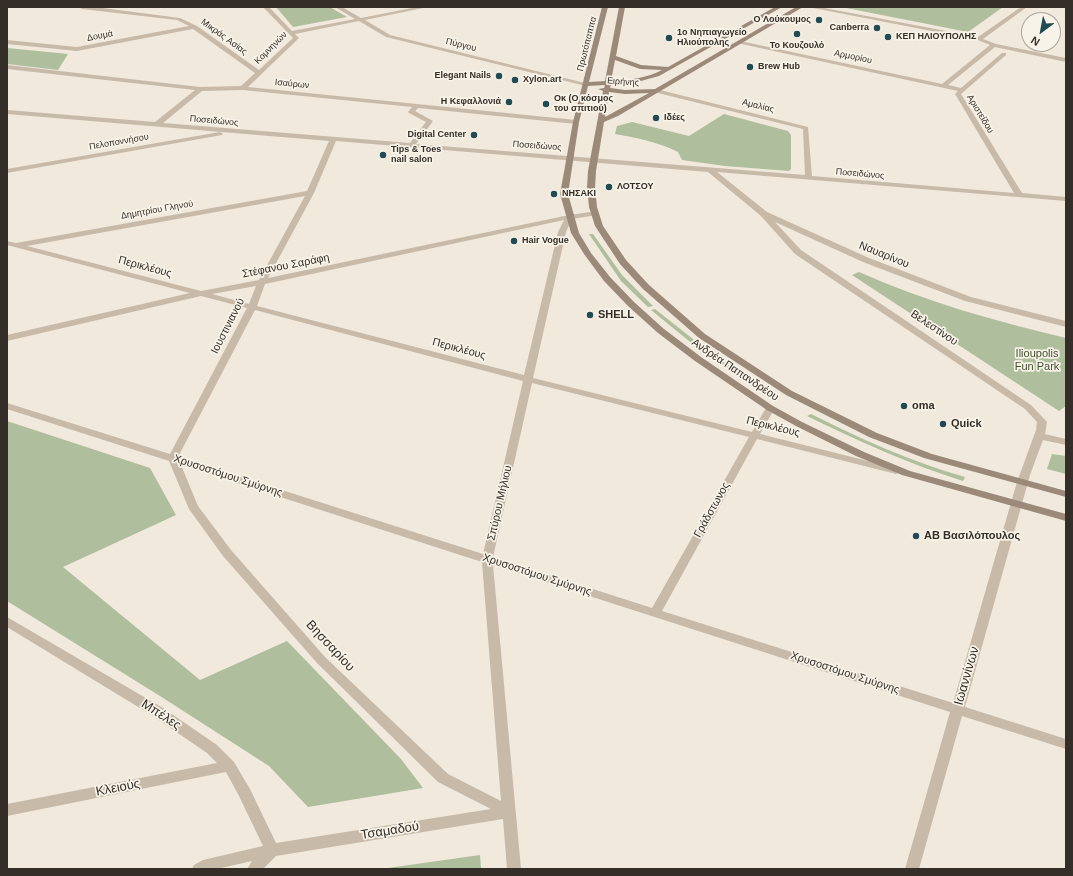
<!DOCTYPE html>
<meta charset="utf-8">
<style>
body{margin:0}
#map{position:relative;width:1073px;height:876px;overflow:hidden;background:#f0e9dc;font-family:Arial,sans-serif}
canvas{display:block}
.frame{position:absolute;inset:0;border:8px solid #352e28;pointer-events:none}
.north{position:absolute;left:1021px;top:12px;width:40px;height:40px;box-sizing:border-box;background:#f8f3e8;border:1px solid #aaa49b;border-radius:50%;rotate:212deg;font-size:11px;font-weight:700;line-height:16px;text-align:center;color:#352e28}
.north::after{content:'';display:block;margin:auto;width:14px;height:18px;background:#214b54;clip-path:polygon(50% 0,100% 100%,50% 72%,0 100%)}
</style>
<div id="map">
<canvas width="1073" height="876"></canvas>
<div class="frame"></div>
<div class="north">N</div>
</div>
<script>
const context = document.querySelector('canvas').getContext('2d');
context.lineJoin = 'round';
function fillPath(path, color) {
  context.fillStyle = color;
  context.fill(path, 'evenodd');
}
function stroke(path, color, width, dash) {
  context.strokeStyle = color;
  context.lineWidth = width;
  context.lineCap = dash ? 'butt' : 'round';
  context.setLineDash(dash || []);
  context.stroke(path);
}
function drawText(font, color, halo, rows, align = 'center') {
  context.font = font + ' Arial,sans-serif';
  context.lineWidth = 3.5;
  context.setLineDash([]);
  context.textBaseline = 'middle';
  context.strokeStyle = halo;
  context.fillStyle = color;
  for (const [text, x, y, turn = 0] of rows) {
    context.save();
    context.translate(x, y);
    context.rotate((+turn || 0) * Math.PI / 180);
    context.textAlign = isNaN(turn) ? turn : align;
    if (halo) context.strokeText(text, 0, 0);
    context.fillText(text, 0, 0);
    context.restore();
  }
}
const green = new Path2D(`
 M276 7H330L347 17 293 27Z
 M841 7H1003L968 32Z
 M7 48 68 54 58 70 7 64Z
 M724 114 788 131 791 135V169L789 171 725 166 682 160 678 152C658 142 637 138 615 134L617 126 632 122 689 136Z
 M589 234H593L622 275 653 306 648 307 621 281Z
 M859 272C926 302 995 321 1066 338V406L1059 411 852 275Z
 M655 309 708 351 752 381 747 382 689 341 651 310Z
 M811 414C861 439 911 462 965 477L963 481C909 464 858 441 807 416Z
 M7 421 150 468 176 515 63 567 200 680 287 641 401 759 423 788 308 807 269 766 160 696 7 601Z
 M1052 454 1066 456V474L1047 469Z
 M480 855 481 869H381Z`);
const street = new Path2D(`
 M79 7H95L180 18 197 26 259 70 293 38 263 7H269L292 31 355 19 335 7H342L361 18 417 7H428L365 20 390 35 589 84 586 86 386 37 359 21 295 34 299 38 298 39 248 87 576 120 579 122 576 124 418 108 415 111 433 121 416 144 805 175 803 129 654 92V90L656 89 808 127 812 176 1014 193 955 94 958 91 737 43 740 41 942 84 990 45 978 40 808 7H819L978 37 1021 7H1027L983 39 996 44 1066 58V62L995 47 948 85 961 88 1002 53H1006V55L961 94 1022 193 1066 197V201L717 172 767 212 869 258 971 297 1066 321V327L965 301 863 262 775 222 801 250 1031 405 1047 422 1045 434 1066 439V445L1043 440 1030 475 965 707 1066 739V749L962 716 919 869H905L950 712 493 565 521 869H507L503 819 276 856 263 869H247L252 861 217 869H192L194 865 203 860 263 846 239 796 226 772 7 816V804L217 763 207 753 153 716 7 627V617L163 708 217 745 234 762 250 789 276 843 491 809 438 782 317 663 223 556 189 509 169 461 7 409V403L170 454 247 308 201 296 7 341V335L190 293 7 245V241L16 243 307 191 329 141 7 114V110L155 122 195 90 7 69V65L200 87 241 86 255 73 193 29 77 51 7 44V40L77 47 189 26 177 20 82 9ZM243 90 412 107 408 112 409 113 426 122 410 143 163 123 202 91ZM336 141 708 172 761 216 795 254 1025 409 1037 422 1036 430 1017 482 953 703 662 611 757 439 896 474 901 471 900 469 760 434 775 408 773 406H767L752 432 533 378 566 232 572 219 597 215V211L569 215 268 278 314 193ZM305 196 259 280 201 291 27 246ZM564 220 558 232 524 375 257 306 265 284ZM256 286 249 304 212 294ZM255 310 523 381 483 554 178 457ZM532 383 749 437 652 608 493 557ZM181 465 482 562 501 801 448 774 325 657 231 550 198 506Z
 M220 132 223 134 222 135 7 173V169Z`);
const secondary = new Path2D(`
 M602 7H608L589 82 605 81 619 7H625L616 56 641 65 668 67 775 7H782L659 76 630 84 611 85 610 88 625 90 655 89 796 7H803L618 116 604 122 596 171 595 188 597 207 603 226 626 260 649 285 705 334 792 391 877 433 932 454 1066 491V497L924 458 869 437 786 395 699 338 643 289 620 264 595 226 589 207 587 188 588 171 603 91 598 89 604 88 605 85 588 86 579 122 568 194 579 233 591 253 610 277 634 302 664 329 701 357 773 406 802 422 864 452 910 471 1066 514V521L902 475 856 456 796 426 767 410 695 361 658 333 628 306 604 281 584 254 571 233 560 194 573 122ZM615 60 640 69 662 70C647 78 629 80 611 81ZM609 92 625 94 649 93 605 117Z`);
const markers = [
 [819,20,4,"#214b54"],
 [877,28,4,"#214b54"],
 [797,34,4,"#214b54"],
 [888,37,4,"#214b54"],
 [669,38,4,"#214b54"],
 [750,67,4,"#214b54"],
 [499,76,4,"#214b54"],
 [515,80,4,"#214b54"],
 [509,102,4,"#214b54"],
 [546,104,4,"#214b54"],
 [656,118,4,"#214b54"],
 [474,135,4,"#214b54"],
 [383,155,4,"#214b54"],
 [609,187,4,"#214b54"],
 [554,194,4,"#214b54"],
 [514,241,4,"#214b54"],
 [590,315,4,"#214b54"],
 [904,406,4,"#214b54"],
 [943,424,4,"#214b54"],
 [916,536,4,"#214b54"]
];
const farPoinames = [
 ["Ο Λούκουμος",811,20,"right"],
 ["Canberra",869,28,"right"],
 ["1ο Νηπιαγωγείο",677,33],
 ["Ηλιούπολης",677,43],
 ["ΚΕΠ ΗΛΙΟΥΠΟΛΗΣ",896,37],
 ["Το Κουζουλό",797,46,"center"],
 ["Brew Hub",758,67],
 ["Elegant Nails",491,76,"right"],
 ["Xylon.art",523,80],
 ["Οκ (Ο κόσμος",554,99],
 ["του σπιτιού)",554,109],
 ["Η Κεφαλλονιά",501,102,"right"],
 ["Ιδέες",664,118],
 ["Digital Center",466,135,"right"],
 ["Tips & Toes",391,150],
 ["nail salon",391,160],
 ["ΛΟΤΣΟΥ",617,187],
 ["ΝΗΣΑΚΙ",562,194],
 ["Hair Vogue",522,241]
];
const farStreetnames = [
 ["Δουμά",100,36,-11],
 ["Μικράς Ασίας",224,37,36],
 ["Πρωτόπαππα",587,44,-76],
 ["Πύργου",461,45,14],
 ["Κομνηνών",271,48,-45],
 ["Αρμορίου",853,57,12],
 ["Ειρήνης",623,82,4],
 ["Ισαύρων",292,84,6],
 ["Αμαλίας",758,106,14],
 ["Αριστείδου",980,114,59],
 ["Ποσειδώνος",214,121,5],
 ["Πελοποννήσου",119,142,-10],
 ["Ποσειδώνος",537,146,4],
 ["Ποσειδώνος",860,174,5],
 ["Δημητρίου Γληνού",157,210,-10]
];
const streetNames = [
 ["Ναυαρίνου",884,255,22],
 ["Στέφανου Σαράφη",286,266,-11],
 ["Περικλέους",145,267,15],
 ["Ιουστινιανού",228,326,-63],
 ["Βελεστίνου",934,328,34],
 ["Περικλέους",459,349,15],
 ["Ανδρέα Παπανδρέου",735,370,34],
 ["Περικλέους",773,427,14],
 ["Χρυσοστόμου Σμύρνης",228,476,18],
 ["Σπύρου Μήλιου",500,503,-77],
 ["Γράδστωνος",712,510,-61],
 ["Χρυσοστόμου Σμύρνης",537,575,18],
 ["Χρυσοστόμου Σμύρνης",845,673,18]
];
const poiNames = [
 ["SHELL",598,315],
 ["oma",912,406],
 ["Quick",951,424],
 ["ΑΒ Βασιλόπουλος",924,536]
];
const parkNames = [
 ["Ilioupolis",1037,354],
 ["Fun Park",1037,367]
];
const nearStreetnames = [
 ["Βησσαρίου",330,646,47],
 ["Ιωαννίνων",967,676,-74],
 ["Μπέλες",161,715,33],
 ["Κλειούς",118,788,-11],
 ["Τσαμαδού",390,831,-9]
];
fillPath(green, '#afbe9d');
fillPath(street, '#c8baa9');
fillPath(secondary, '#9b8a7a');
for (const [x, y, r, color] of markers) {
  const dot = new Path2D();
  dot.arc(x, y, r, 0, 2 * Math.PI);
  context.fillStyle = color;
  context.fill(dot);
  stroke(dot, '#f8f3e8', 1.5);
}
drawText('bold 9px', '#352e28', '#f8f3e8', farPoinames, 'left');
drawText('9px', '#352e28', '#f8f3e8', farStreetnames);
drawText('11px', '#352e28', '#f8f3e8', streetNames);
drawText('bold 11px', '#352e28', '#f8f3e8', poiNames, 'left');
drawText('11px', '#41522e', '#f8f3e8', parkNames);
drawText('13px', '#352e28', '#f8f3e8', nearStreetnames);
</script>
